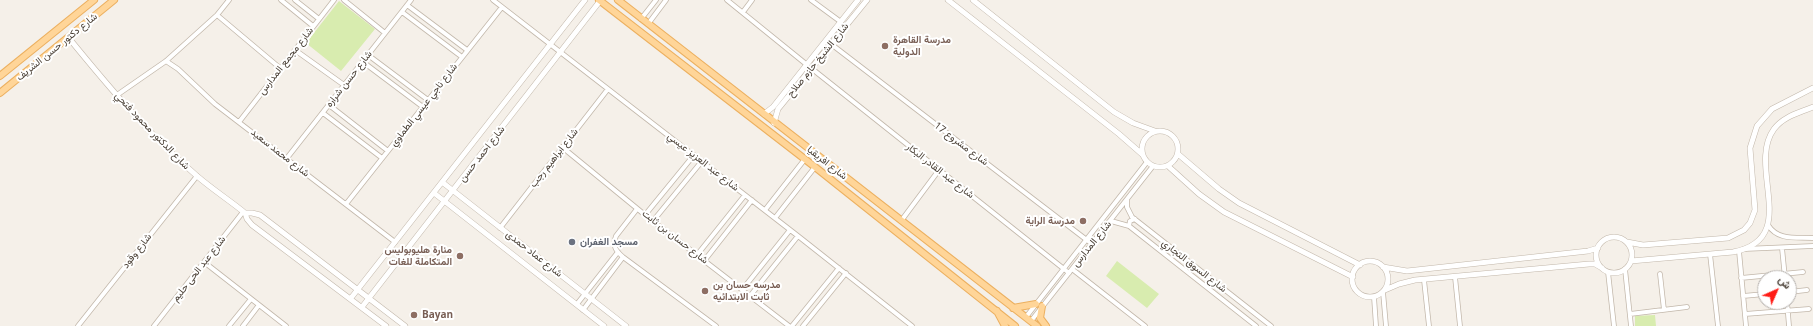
<!DOCTYPE html>
<meta charset="utf-8">
<style>
body{margin:0}
#map{position:relative;width:1813px;height:326px;overflow:hidden;background:#f5f0e9;font-family:"Open Sans",Vazirmatn,sans-serif}
canvas{display:block}
.north{position:absolute;left:1757px;top:270px;width:40px;height:40px;box-sizing:border-box;background:#fff;border:1px solid #b7b3af;border-radius:50%;rotate:45deg;font-size:11px;font-weight:700;line-height:16px;text-align:center;color:#4a4036}
.north::after{content:'';display:block;margin:auto;width:14px;height:18px;background:#ff1c16;clip-path:polygon(50% 0,100% 100%,50% 72%,0 100%)}
</style>
<div id="map">
<canvas width="1813" height="326"></canvas>
<div class="north">ش</div>
</div>
<script>
const context = document.querySelector('canvas').getContext('2d');
context.lineJoin = 'round';
function fillPath(path, color) {
  context.fillStyle = color;
  context.fill(path, 'evenodd');
}
function stroke(path, color, width, dash) {
  context.strokeStyle = color;
  context.lineWidth = width;
  context.lineCap = dash ? 'butt' : 'round';
  context.setLineDash(dash || []);
  context.stroke(path);
}
function drawText(font, color, halo, rows, align = 'center') {
  context.font = font + ' "Open Sans",Vazirmatn,sans-serif';
  context.lineWidth = 4;
  context.setLineDash([]);
  context.textBaseline = 'middle';
  context.strokeStyle = halo;
  context.fillStyle = color;
  for (const [text, x, y, turn = 0] of rows) {
    context.save();
    context.translate(x, y);
    context.rotate((+turn || 0) * Math.PI / 180);
    context.textAlign = isNaN(turn) ? turn : align;
    if (halo) context.strokeText(text, 0, 0);
    context.fillText(text, 0, 0);
    context.restore();
  }
}
const green = new Path2D(`
 M339 1 375 29 341 71 306 43Z
 M1117 261 1159 294 1147 308 1106 276Z
 M1655 315 1656 326H1635V316Z`);
const minor = new Path2D(`
 M281 0 313 26
 M295 0 319 19
 M344 0 385 33
 M493 0 798 236 912 326
 M727 0 806 64
 M811 0 841 22
 M407 5 467 50
 M402 12 462 57
 M743 12 752 0
 M217 15 280 68
 M641 19 656 0
 M648 24 666 0
 M831 44 1092 244
 M295 50 344 85
 M368 55 428 100
 M166 61 178 69 215 104 395 242
 M363 62 423 107
 M811 68 1069 273
 M117 95 166 61 217 15 229 0
 M329 105 388 151
 M323 113 382 158
 M239 122 334 0
 M562 147 645 215 789 326
 M287 158 411 0
 M1127 200V207L1132 217 1271 326
 M346 204 502 7
 M637 209 616 236C612 246 616 251 623 257L716 326
 M765 210 805 159
 M645 215 694 155
 M775 218 815 167
 M653 221 702 161
 M901 221 939 170
 M1111 221 1129 226 1256 326
 M1768 225C1778 241 1796 237 1813 238
 M1129 226 1130 221 1135 219
 M500 228 608 89
 M1782 248 1785 278
 M1744 249 1813 246
 M1739 251 1746 326
 M1710 254 1718 326
 M697 255 745 195
 M704 261 752 200
 M204 262 286 326
 M1072 269 1145 326
 M1625 269 1631 326
 M1608 272 1614 326
 M1660 274 1664 310
 M1455 277 1460 326
 M1741 278 1803 272
 M1424 280 1429 326
 M742 290 790 230
 M1383 292 1386 326
 M1789 292 1807 290
 M750 296 798 236
 M1743 296 1765 294
 M1374 297 1376 326
 M1787 302 1789 326
 M577 304 618 252
 M583 310 623 257
 M1630 314 1687 307
 M1745 314 1809 309
 M1026 317 1147 162
 M1031 321 1153 166
 M78 326 197 176
 M154 326 243 212
 M229 326 251 299
 M243 326 259 305
 M792 326 839 268
 M803 326 846 273`);
const tertiary = new Path2D(`
 M948 0 1119 134 1143 155
 M973 0 1114 112 1133 123 1155 131
 M68 37C108 86 149 135 197 176 212 189 229 200 245 213L247 219 252 225 386 326
 M764 114 773 107 858 0
 M774 123 778 109 867 0
 M1142 149a18 18 0 1 1 36 0a18 18 0 1 1-36 0Z
 M1178 154 1219 189 1239 203 1360 265
 M1168 166 1199 194 1224 212 1353 277
 M442 182 626 326
 M434 193 604 326
 M245 213H252L260 215 405 326
 M1596 255a18 18 0 1 1 36 0a18 18 0 1 1-36 0Z
 M1627 242 1643 245 1728 238 1744 230 1750 223 1755 210 1750 148 1757 126 1772 109 1813 88
 M1631 261 1733 252C1802 239 1746 167 1774 129 1784 116 1799 113 1813 107
 M1352 279a18 18 0 1 1 36 0a18 18 0 1 1-36 0Z
 M1383 267 1407 271 1588 251 1598 248
 M1385 290 1399 284 1415 280 1589 264H1595L1602 268
 M351 298 585 0
 M362 307 600 1`);
const primary = new Path2D(`
 M599 0 815 167 1015 326
 M618 0 1037 326
 M0 76 94 0
 M0 93 114 0
 M1042 306 1040 318 1046 326
 M1013 308 1036 304
 M997 311 1005 326`);
const markers = [
 [885,46,4,"#8d6e63"],
 [1083,221,4,"#8d6e63"],
 [572,242,4,"#6b7280"],
 [460,256,4,"#8d6e63"],
 [705,291,4,"#8d6e63"],
 [414,315,4,"#8d6e63"]
];
const educationNames = [
 ["مدرسة القاهرة",893,40],
 ["الدولية",893,52],
 ["مدرسة الراية",1075,221,"right"],
 ["منارة هليوبوليس",452,250,"right"],
 ["المتكاملة للغات",452,262,"right"],
 ["مدرسه حسان بن",713,285],
 ["ثابت الابتدائيه",713,297],
 ["Bayan",422,315]
];
const streetNames = [
 ["شارع دكتور حسن الشريف",57,47,-39],
 ["شارع الشيخ حازم صلاح",818,60,-51],
 ["شارع مجمع المدارس",286,61,-52],
 ["شارع حسن شراره",349,79,-52],
 ["شارع ناجي عيسي الطماوي",424,105,-52],
 ["شارع الدكتور محمود فتحي",152,131,46],
 ["شارع مشروع 17",961,144,37],
 ["شارع محمد سعيد",280,153,38],
 ["شارع احمد حسن",482,154,-52],
 ["شارع ابراهيم رجب",554,158,-52],
 ["شارع عبد العزيز عيسي",703,162,38],
 ["شارع افريقيا",827,163,38],
 ["شارع عبد القادر البكار",940,171,38],
 ["شارع حسان بن ثابت",675,237,38],
 ["شارع المدارس",1092,244,-51],
 ["شارع وقود",137,251,-52],
 ["شارع عماد حمدى",534,254,38],
 ["شارع السوق التجاري",1194,266,38],
 ["شارع عبد الحى حليم",199,269,-52]
];
const worshipNames = [
 ["مسجد الغفران",580,242]
];
fillPath(green, '#d8ecaf');
stroke(minor, '#c2b7aa', 5.5);
stroke(tertiary, '#c2b7aa', 6);
stroke(primary, '#ecb060', 8);
stroke(minor, '#fff', 4);
stroke(tertiary, '#fff', 5);
stroke(primary, '#ffd598', 6);
for (const [x, y, r, color] of markers) {
  const dot = new Path2D();
  dot.arc(x, y, r, 0, 2 * Math.PI);
  context.fillStyle = color;
  context.fill(dot);
  stroke(dot, '#fff', 1.5);
}
drawText('bold 10px', '#785e54', '#fff', educationNames, 'left');
drawText('10px', '#4a4036', '#fff', streetNames);
drawText('bold 10px', '#5b616d', '#fff', worshipNames, 'left');
</script>
